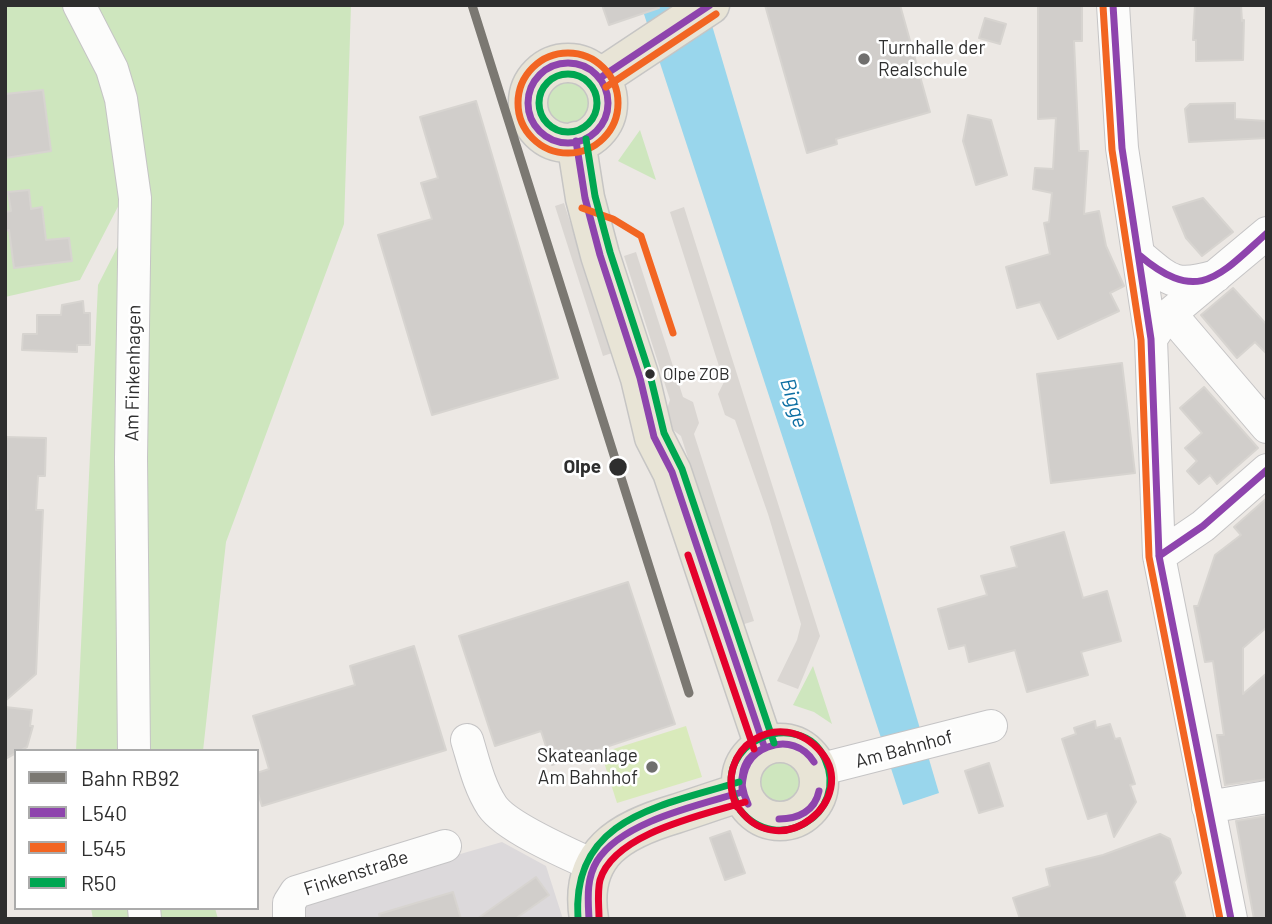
<!DOCTYPE html>
<meta charset="utf-8">
<style>
body{margin:0}
#map{position:relative;width:1272px;height:924px;overflow:hidden;background:#ece8e4;font-family:Barlow,sans-serif}
canvas{display:block}
.frame{position:absolute;inset:0;border:7px solid #2e2e2e;pointer-events:none}
.legend{position:absolute;left:14px;top:749px;width:245px;height:161px;box-sizing:border-box;background:#fff;border:2px solid #ababab;margin:0;padding:9px 12px;list-style:none;font-size:21px;color:#2e2e2e}
.legend li{display:flex;align-items:center;gap:14px;height:35px}
.legend b{width:35px;border:2px solid #ababab}
</style>
<div id="map">
<canvas width="1272" height="924"></canvas>
<div class="frame"></div>
<ul class="legend">
<li><b style="height:9px;background:#7b7872"></b>Bahn RB92</li>
<li><b style="height:9px;background:#8e44ad"></b>L540</li>
<li><b style="height:9px;background:#f26522"></b>L545</li>
<li><b style="height:9px;background:#00a651"></b>R50</li>
</ul>
</div>
<script>
const context = document.querySelector('canvas').getContext('2d');
context.lineJoin = 'round';
function fillPath(path, color) {
  context.fillStyle = color;
  context.fill(path, 'evenodd');
}
function stroke(path, color, width, dash) {
  context.strokeStyle = color;
  context.lineWidth = width;
  context.lineCap = dash ? 'butt' : 'round';
  context.setLineDash(dash || []);
  context.stroke(path);
}
function drawText(font, color, halo, rows, align = 'center') {
  context.font = font + ' Barlow,sans-serif';
  context.lineWidth = 5;
  context.setLineDash([]);
  context.textBaseline = 'middle';
  context.strokeStyle = halo;
  context.fillStyle = color;
  for (const [text, x, y, turn = 0] of rows) {
    context.save();
    context.translate(x, y);
    context.rotate((+turn || 0) * Math.PI / 180);
    context.textAlign = isNaN(turn) ? turn : align;
    if (halo) context.strokeText(text, 0, 0);
    context.fillText(text, 0, 0);
    context.restore();
  }
}
const industrial = new Path2D(`
 M502 842 546 866 563 919H299L294 902Z`);
const green = new Path2D(`
 M5 5H68L112 96 123 197 80 280 5 297Z
 M87 5H351L344 224 226 542 203 751H76L98 285 143 197Z
 M547 103a21 21 0 1 1 42 0a21 21 0 1 1-42 0Z
 M640 130 656 180 618 161Z
 M813 666 832 724 814 712 793 705Z
 M758 782a22 22 0 1 1 44 0a22 22 0 1 1-44 0Z
 M91 908H215L218 919H93Z`);
const pitch = new Path2D(`
 M686 726 702 777 617 803 601 753Z`);
const plaza = new Path2D(`
 M564 203 612 353 603 356 555 206Z
 M684 207 820 636 798 689 777 681 797 640 801 624 768 514 735 420 725 415 718 394 724 382 670 212Z
 M636 252 683 397 693 402 699 423 694 434 754 621 741 625 681 436 673 430 667 409 670 400 624 256Z`);
const water = new Path2D(`
 M641 5H706L939 793 903 805Z`);
const building = new Path2D(`
 M602 5H658L659 8 609 25Z
 M765 5H900L930 112 836 139 837 144 807 153Z
 M1195 5H1241L1242 21 1244 20 1243 60 1196 61V40H1193Z
 M1038 6H1082V41H1074L1079 151H1088L1084 214 1099 211 1106 246 1124 286 1110 293 1119 311 1058 339 1040 302 1017 308 1006 267 1050 254 1044 223 1049 222 1052 193 1033 189 1035 168 1053 169 1056 118 1038 119Z
 M985 18 1006 24 1000 44 979 38Z
 M43 90 51 151 5 158V94Z
 M476 101 558 378 432 415 378 235 432 219 421 183 438 178 420 117Z
 M1235 103V119L1267 121V138L1189 142 1185 109 1190 104Z
 M968 115 991 120 1007 175 976 185 963 141Z
 M29 190 31 209 42 207 46 240 69 238 72 261 14 268 9 230 5 231V212L11 211 8 192Z
 M1203 198 1233 232 1202 256 1186 238 1173 207Z
 M1233 288 1267 325V354L1255 342 1237 358 1201 315Z
 M83 301 84 313H90V345H77V352L22 350 23 334H37V315H61L62 305Z
 M1122 363 1135 473 1051 483 1037 374Z
 M1204 387 1258 448 1217 484 1210 475 1199 484 1187 471 1197 461 1185 448 1202 433 1180 408Z
 M5 437 46 438 45 476H38L36 510H43L36 674 5 701V509H8Z
 M1267 498V627L1243 648V694L1267 673V779L1225 785 1217 735H1224L1213 661 1205 662 1194 606H1198L1215 555 1241 535 1234 527Z
 M1064 532 1083 598 1107 591 1121 641 1081 652 1088 675 1027 692 1015 650 969 662 965 645 949 649 938 609 987 595 981 576 1017 567 1011 547Z
 M628 582 675 724 552 765 541 731 495 746 459 636Z
 M414 646 446 750 262 806 257 790V773L269 769 253 716 355 685 350 666Z
 M5 707 32 710 30 726H33L27 747 5 759Z
 M1095 721 1096 728 1110 724 1115 739 1120 738 1135 784 1130 785 1136 802 1114 837 1107 813 1088 819 1062 739 1076 734 1074 728Z
 M989 763 1003 806 979 813 965 771Z
 M1267 816V919H1254L1236 821Z
 M730 831 745 873 725 880 710 838Z
 M1160 834 1170 839 1181 873 1174 882 1186 919H1020L1013 898 1050 886 1046 869 1103 855Z
 M536 877 549 895 515 919H477Z
 M453 892 461 919H380L379 914Z`);
const minor = new Path2D(`
 M79 5 112 69 121 99 135 198 131 458 134 751
 M1113 5 1122 148 1151 339 1159 556 1231 919
 M1139 255C1171 282 1175 288 1216 276
 M1179 324 1267 427
 M1151 339 1164 319 1267 233
 M1159 556 1203 526 1267 470
 M467 740C474 763 479 786 492 806 507 828 571 855 595 866
 M818 770 991 726
 M1208 807 1267 797
 M144 908 145 919
 M289 919V903L296 892 445 846`);
const major = new Path2D(`
 M528 103a40 40 0 1 1 80 0a40 40 0 1 1-80 0Z
 M600 78 710 5
 M576 141 585 198 600 255 640 378 654 437 672 472 764 746
 M741 782a39 39 0 1 1 78 0a39 39 0 1 1-78 0Z
 M589 919C578 853 621 830 675 814 697 807 719 799 742 792`);
const bus1 = new Path2D(`
 M1113 5 1122 148 1151 339 1159 556 1231 919
 M528 103a40 40 0 1 1 80 0a40 40 0 1 1-80 0Z
 M600 78 710 5
 M576 141 585 198 600 255 640 378 654 437 672 472 764 746
 M1139 255C1198 305 1218 277 1267 233
 M1159 556 1203 526 1267 470
 M768 747C786 740 804 746 814 762
 M742 788C743 769 749 754 768 747
 M748 804C737 781 740 755 768 747
 M779 819C798 819 815 811 819 791
 M589 919C588 899 586 879 597 861 622 821 700 805 742 792`);
const bus2 = new Path2D(`
 M1103 6 1112 150 1141 340 1149 557 1220 919
 M518 103a50 50 0 1 1 100 0a50 50 0 1 1-100 0Z
 M606 87 716 14
 M582 208 613 219 641 236 673 333`);
const bus3 = new Path2D(`
 M539 103a29 29 0 1 1 58 0a29 29 0 1 1-58 0Z
 M586 139 595 196 610 252 650 375 664 433 682 469 774 743
 M737 804C707 742 801 705 825 759 850 814 777 857 740 810
 M578 919C571 817 661 806 739 782`);
const bus4 = new Path2D(`
 M688 555 754 749
 M737 807C710 749 781 704 821 752 860 798 782 865 740 810
 M599 918C599 906 597 892 600 880 614 833 703 815 745 802`);
const rail1 = new Path2D(`
 M472 5 689 693`);
const markers = [
 [864,59,7,"#706f6e"],
 [650,374,6,"#2e2e2e"],
 [618,467,10,"#2e2e2e"],
 [652,767,7,"#706f6e"]
];
const busNames = [
 ["Olpe ZOB",663,374]
];
const poiNames = [
 ["Turnhalle der",878,48],
 ["Realschule",878,70],
 ["Skateanlage",638,756,"right"],
 ["Am Bahnhof",638,778,"right"]
];
const streetNames = [
 ["Am Finkenhagen",133,373,-89],
 ["Am Bahnhof",904,749,-15],
 ["Finkenstraße",356,873,-18]
];
const stopNames = [
 ["Olpe",601,467]
];
const waterNames = [
 ["Bigge",794,403,73]
];
fillPath(industrial, '#dcd9db');
fillPath(green, '#cee6be');
fillPath(pitch, '#d9eabb');
fillPath(plaza, '#dad6d2');
fillPath(water, '#99d6ec');
fillPath(building, '#d1cecb');
stroke(building, '#d7d4d0', 2);
stroke(minor, '#c5c4c5', 34);
stroke(major, '#c6c5c4', 41);
stroke(minor, '#fcfcfb', 32);
stroke(major, '#e8e4d6', 38);
stroke(bus1, '#8e44ad', 7);
stroke(bus2, '#f26522', 7);
stroke(bus3, '#00a651', 7);
stroke(bus4, '#e4002b', 7);
stroke(rail1, '#7b7872', 9);
for (const [x, y, r, color] of markers) {
  const dot = new Path2D();
  dot.arc(x, y, r, 0, 2 * Math.PI);
  context.fillStyle = color;
  context.fill(dot);
  stroke(dot, '#fff', 2.5);
}
drawText('17px', '#2e2e2e', '#fff', busNames, 'left');
drawText('19px', '#2e2e2e', '#fff', poiNames, 'left');
drawText('19px', '#2e2e2e', '#fff', streetNames);
drawText('bold 19px', '#2e2e2e', '#fff', stopNames, 'right');
drawText('italic 21px', '#0d6fa3', '#fff', waterNames);
</script>
